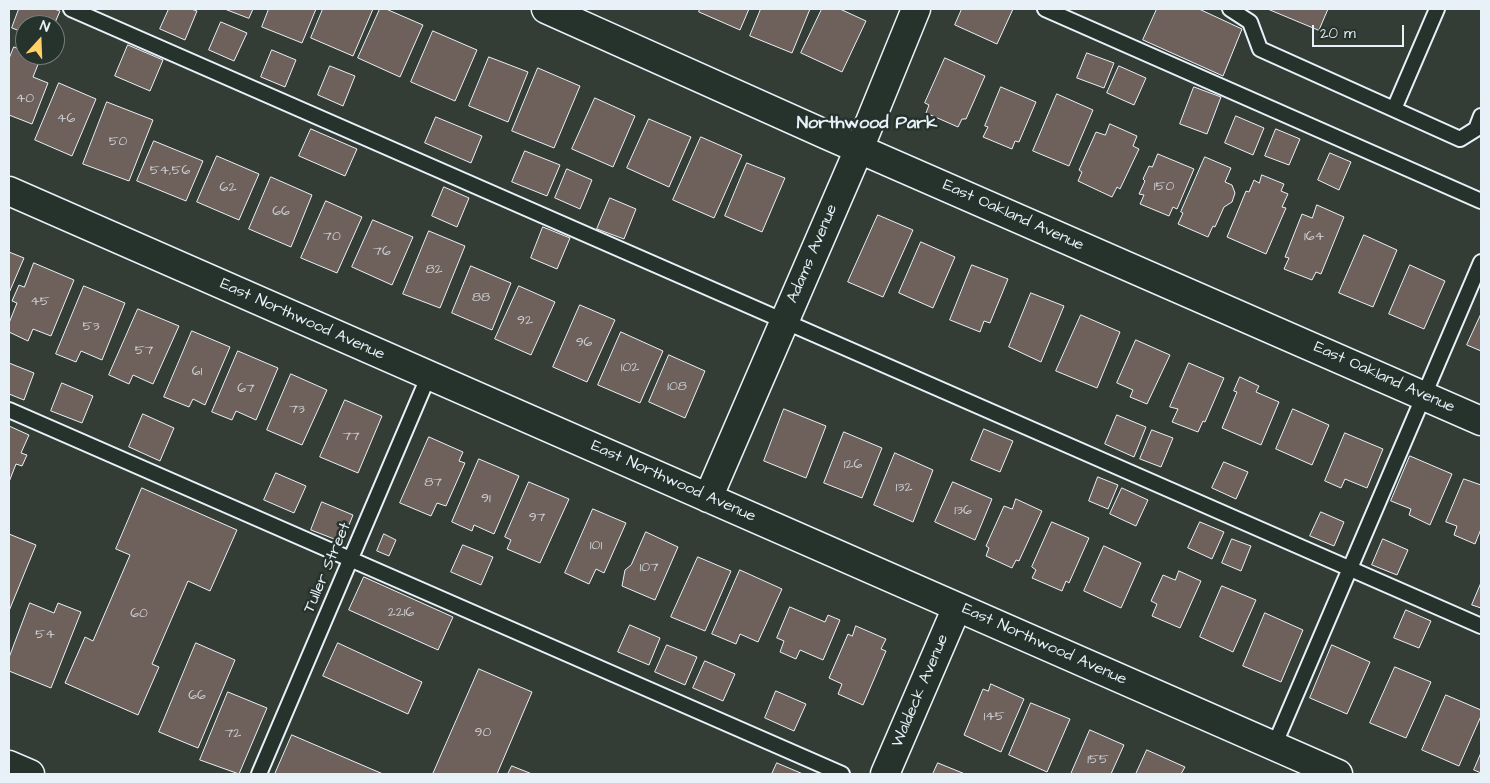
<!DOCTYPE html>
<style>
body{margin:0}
#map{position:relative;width:1490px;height:783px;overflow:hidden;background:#343c36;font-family:"Architects Daughter",sans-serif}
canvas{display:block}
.frame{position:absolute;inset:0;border:10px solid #e8f1f8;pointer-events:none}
.north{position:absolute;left:15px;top:15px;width:50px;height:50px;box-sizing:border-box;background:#26332d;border:1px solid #747f7e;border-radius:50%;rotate:20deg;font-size:14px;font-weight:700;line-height:20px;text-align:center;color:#e8f1f8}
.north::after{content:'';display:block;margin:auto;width:18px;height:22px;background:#ffd166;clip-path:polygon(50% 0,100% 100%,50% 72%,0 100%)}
.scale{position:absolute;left:1312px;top:25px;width:92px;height:22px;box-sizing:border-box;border:2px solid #e8f1f8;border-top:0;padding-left:6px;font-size:15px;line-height:18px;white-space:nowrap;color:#e8f1f8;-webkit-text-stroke:4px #26332d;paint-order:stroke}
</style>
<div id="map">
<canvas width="1490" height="783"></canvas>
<div class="frame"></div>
<div class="north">N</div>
<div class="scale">20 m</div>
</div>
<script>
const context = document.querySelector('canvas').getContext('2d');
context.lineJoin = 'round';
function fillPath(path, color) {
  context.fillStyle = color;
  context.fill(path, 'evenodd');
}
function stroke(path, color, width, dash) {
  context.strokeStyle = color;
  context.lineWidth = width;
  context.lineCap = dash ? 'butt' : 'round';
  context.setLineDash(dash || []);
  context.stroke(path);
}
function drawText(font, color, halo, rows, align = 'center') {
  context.font = font + ' "Architects Daughter",sans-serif';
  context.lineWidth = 5;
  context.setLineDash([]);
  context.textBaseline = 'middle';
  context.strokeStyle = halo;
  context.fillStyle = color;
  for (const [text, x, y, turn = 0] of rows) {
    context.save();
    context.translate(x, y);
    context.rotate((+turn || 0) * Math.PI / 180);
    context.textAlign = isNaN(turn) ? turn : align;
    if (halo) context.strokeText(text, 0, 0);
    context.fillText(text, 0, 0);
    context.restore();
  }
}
const building = new Path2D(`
 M19 9H54L60 11 54 25H25V33L12 28Z
 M169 9H191L197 11 185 40 160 29Z
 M225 9H253L249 18Z
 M269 9H316L302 43 262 27Z
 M323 9H373L353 56 311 38Z
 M380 9H386L423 25 400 77 358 58Z
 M700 9H749L740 30 699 12Z
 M761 9H810L792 53 750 36Z
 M822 9H840L866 21 842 72 801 53Z
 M962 9H1013L997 44 955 25Z
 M1157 9H1199L1242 29 1223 76 1143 40Z
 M1268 9H1328L1319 30Z
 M221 22 247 33 234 61 209 50Z
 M433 31 477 50 455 101 411 82Z
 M128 45 163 60 150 91 115 76Z
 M14 47 25 51V55L41 57 33 77 48 83 32 124 9 115V59Z
 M272 50 296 60 285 87 261 77Z
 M1087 53 1114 63 1104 88 1077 78Z
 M489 57 528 72 508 122 469 106Z
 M945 58 985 76 966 119H962L958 127 926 113 929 105 925 103Z
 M330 66 355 76 343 106 318 95Z
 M1119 66 1146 78 1134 105 1107 93Z
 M538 68 580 86 554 148 512 131Z
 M59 83 96 99 72 156 35 140Z
 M1001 87 1036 102 1019 142 1015 141 1012 149 983 137 988 127 985 126Z
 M1194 87 1221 97 1207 134 1180 124Z
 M1057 94 1093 110 1069 166 1033 151Z
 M595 98 635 116 613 167 572 149Z
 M107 102 153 120 129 181 83 164Z
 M1236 116 1264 128 1253 155 1225 143Z
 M436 117 482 136 471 163 425 143Z
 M649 119 691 137 669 187 627 168Z
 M1110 124 1137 136 1133 146 1139 149 1120 189 1117 187 1112 197 1078 181 1082 172 1079 170 1096 132 1105 135Z
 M311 129 357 149 345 176 299 156Z
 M1276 129 1300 139 1289 165 1265 156Z
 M701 137 742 155 714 218 673 200Z
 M154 141 203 161 186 201 137 181Z
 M525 151 560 165 547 196 512 182Z
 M1330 153 1351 162 1339 190 1318 180Z
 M1158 154 1194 169 1177 209 1173 207 1169 216 1140 204 1144 195 1139 194 1145 181 1143 179 1149 166 1152 167Z
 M217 156 259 174 239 220 197 202Z
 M1205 157 1231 168 1225 182 1232 185 1235 193 1232 202 1224 207 1215 227 1213 226 1208 237 1178 224 1183 213 1181 212Z
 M747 163 785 178 762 232 725 216Z
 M567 169 592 180 580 209 555 198Z
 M1262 175 1284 184 1281 191 1288 194 1282 207 1286 208 1266 254 1227 237 1246 191 1249 192 1254 180 1259 183Z
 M271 177 312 195 291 247 249 229Z
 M444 187 469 198 457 227 432 216Z
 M610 198 636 209 624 239 597 229Z
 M326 201 362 217 337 273 301 258Z
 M1317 205 1344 217 1321 274 1316 272 1312 280 1284 269 1289 258 1285 257 1302 214 1312 218Z
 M878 215 913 230 883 297 848 282Z
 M373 220 413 237 392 285 352 267Z
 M543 227 570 238 557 269 531 258Z
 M429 231 465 246 440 308 403 294Z
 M1364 235 1397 250 1373 307 1339 293Z
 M921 242 955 257 933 308 899 293Z
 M9 252 24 258 9 293Z
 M34 263 74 280 51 336 33 329 28 341 9 332V323L17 303 12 301 19 285 24 287Z
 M972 265 1008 279 990 323 984 321 980 332 950 320Z
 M1410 265 1445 281 1424 329 1389 314Z
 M471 266 511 283 492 330 452 313Z
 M84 286 125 303 102 360 81 351 76 362 56 354Z
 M519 286 555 302 531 355 495 339Z
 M1031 293 1064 306 1041 362 1009 347Z
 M580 305 615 320 587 382 553 367Z
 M138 309 179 326 153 384 133 375 129 384 109 375Z
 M1481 314V351L1467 345Z
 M1081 315 1120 332 1097 388 1056 371Z
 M192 331 230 347 205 405 193 399 189 407 164 397Z
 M621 332 663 351 640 403 598 385Z
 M1136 340 1170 355 1147 404 1130 397 1133 390 1117 383Z
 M238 351 278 368 256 420 236 411 232 420 212 412Z
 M669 355 705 371 685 418 649 402Z
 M9 363 34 373 24 400 9 394Z
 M1189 363 1224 378 1205 422 1203 421 1198 432 1172 422 1178 409 1170 407Z
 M291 374 327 390 302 445 267 430Z
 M1240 377 1259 386 1256 392 1279 402 1261 445 1222 428 1237 392 1234 391Z
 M62 383 93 396 82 423 51 411Z
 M345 400 382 416 358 473 320 457Z
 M784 409 826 426 806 478 764 461Z
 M1293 409 1329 425 1312 465 1276 449Z
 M143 414 174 428 160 461 129 447Z
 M1117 415 1146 427 1134 457 1105 444Z
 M9 426 29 435 21 453 27 455 22 466 16 464 9 482Z
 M984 429 1013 441 1000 472 971 460Z
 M1152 430 1173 438 1161 467 1140 459Z
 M844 432 882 448 862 498 824 483Z
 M1345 433 1383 449 1367 488 1345 479 1341 488 1325 481Z
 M429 437 463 452 459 461 465 463 446 506 437 503 431 516 400 503Z
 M895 453 933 470 913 522 874 505Z
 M1410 456 1452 474 1430 525 1409 515 1411 509 1391 501Z
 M479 459 519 476 494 534 474 525 472 531 452 522Z
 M1224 462 1248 472 1236 499 1212 488Z
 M276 473 306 486 294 513 264 500Z
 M1098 477 1118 485 1108 509 1089 501Z
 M1464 479 1481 485V529L1475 544 1454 535 1457 526 1446 522Z
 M529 482 569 499 540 563 507 549 511 540 505 537Z
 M953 482 992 499 975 540 935 522Z
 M142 488 237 530 210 591 188 581 152 664 159 667 138 715 65 683 85 637 93 641 130 555 116 549Z
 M1122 488 1148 500 1136 526 1110 514Z
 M1016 499 1042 511 1019 561 1016 560 1012 568 986 556 989 548 986 546 1004 506 1012 509Z
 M322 502 353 515 342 542 311 530Z
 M593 509 626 523 604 573 596 569 589 584 565 573Z
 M1321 512 1344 522 1334 546 1310 536Z
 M1052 522 1089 538 1069 583 1066 581 1062 591 1032 578 1036 570 1032 567Z
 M1200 522 1224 532 1212 559 1188 548Z
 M646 532 678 547 655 600 622 586 625 570 631 565Z
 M9 534 36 545 9 611Z
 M384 534 396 540 389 556 377 551Z
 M1232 539 1251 546 1241 571 1222 563Z
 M1383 539 1408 550 1397 575 1372 565Z
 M463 545 493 557 481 585 451 572Z
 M1104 546 1141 563 1121 608 1084 591Z
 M698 557 731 571 705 631 671 617Z
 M740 570 782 589 758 642 740 634 736 644 712 634Z
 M1179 571 1201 581 1180 628 1152 616 1157 604 1151 601 1163 575 1175 580Z
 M364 577 453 617 438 650 349 610Z
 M1481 583V608L1472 605Z
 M1222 586 1256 600 1233 652 1200 637Z
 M30 603 54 613 58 603 81 612 51 688 9 671V658Z
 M790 607 825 622 828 615 840 620 823 660 800 650 796 659 780 652 784 641 777 638Z
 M1406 610 1431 621 1419 648 1394 638Z
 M1265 613 1303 630 1281 682 1243 666Z
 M630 625 660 638 649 665 618 652Z
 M856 626 886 639 881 649 886 651 863 705 838 694 842 684 829 678 848 634 852 636Z
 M196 643 235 660 198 748 159 732Z
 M338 643 422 682 408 714 323 676Z
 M667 645 697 657 685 685 655 672Z
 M1332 645 1370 662 1347 714 1310 698Z
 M705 661 735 674 723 701 693 688Z
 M1395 667 1431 682 1406 738 1370 723Z
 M479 669 532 692 497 774H433Z
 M991 684 1024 699 1001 752 964 735 983 689 988 691Z
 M776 691 806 704 794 731 765 718Z
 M228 692 267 708 239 774 200 760Z
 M1446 695 1481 710V716L1459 766 1422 750Z
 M1031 703 1070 719 1047 772 1009 755Z
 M1090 730 1124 745 1111 774H1071Z
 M292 735 383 774H275Z
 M1147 750 1185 767 1181 774H1136Z
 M1481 753V773L1474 770Z
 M777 763 803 774H772Z
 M938 763 965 774H933Z
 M512 766 532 774H508Z`);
const service = new Path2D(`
 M71 9 1481 626
 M1045 9 1481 201
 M1230 9 1250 22 1260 49 1460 139 1476 129 1481 116
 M1394 109 1437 9
 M9 410 842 774
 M1274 746 1481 262
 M259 774 429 375`);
const minor = new Path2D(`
 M546 9 827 135 1481 421
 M9 191 1338 774
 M708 498 859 149 916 9
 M9 765 30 774
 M885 774 957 607`);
const numberNames = [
 ["40",25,99],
 ["46",66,119],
 ["50",118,142],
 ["54,56",170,171],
 ["150",1164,187],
 ["62",228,188],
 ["66",281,212],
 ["70",332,237],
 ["164",1314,237],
 ["76",382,252],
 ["82",434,270],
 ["88",481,298],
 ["45",40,302],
 ["92",525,321],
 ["53",91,327],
 ["96",584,343],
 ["57",144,351],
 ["102",630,368],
 ["61",197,372],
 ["108",677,387],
 ["67",246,389],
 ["73",297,410],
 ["77",351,437],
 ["126",853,465],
 ["87",433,483],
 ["132",904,488],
 ["91",486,499],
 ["136",963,511],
 ["97",537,518],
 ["101",596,546],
 ["107",649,568],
 ["2216",401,613],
 ["60",139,614],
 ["54",45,635],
 ["66",197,696],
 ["145",994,717],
 ["90",483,733],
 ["72",233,734],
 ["155",1098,760]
];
const streetNames = [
 ["East Oakland Avenue",1013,216,24],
 ["Adams Avenue",813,254,-67],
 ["East Northwood Avenue",302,320,24],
 ["East Oakland Avenue",1384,378,24],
 ["East Northwood Avenue",673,482,24],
 ["Tuller Street",328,568,-67],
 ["East Northwood Avenue",1044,645,24],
 ["Waldeck Avenue",921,691,-67]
];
const neighbourhoodNames = [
 ["Northwood Park",867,124]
];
fillPath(building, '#6e615c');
stroke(building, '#e8f1f8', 1);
stroke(service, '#e8f1f8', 18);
stroke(minor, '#e8f1f8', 31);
stroke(service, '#26332d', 14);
stroke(minor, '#26332d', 28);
drawText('14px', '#cacdd1', null, numberNames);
drawText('16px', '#e8f1f8', '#26332d', streetNames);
drawText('bold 18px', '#e8f1f8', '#26332d', neighbourhoodNames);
</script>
